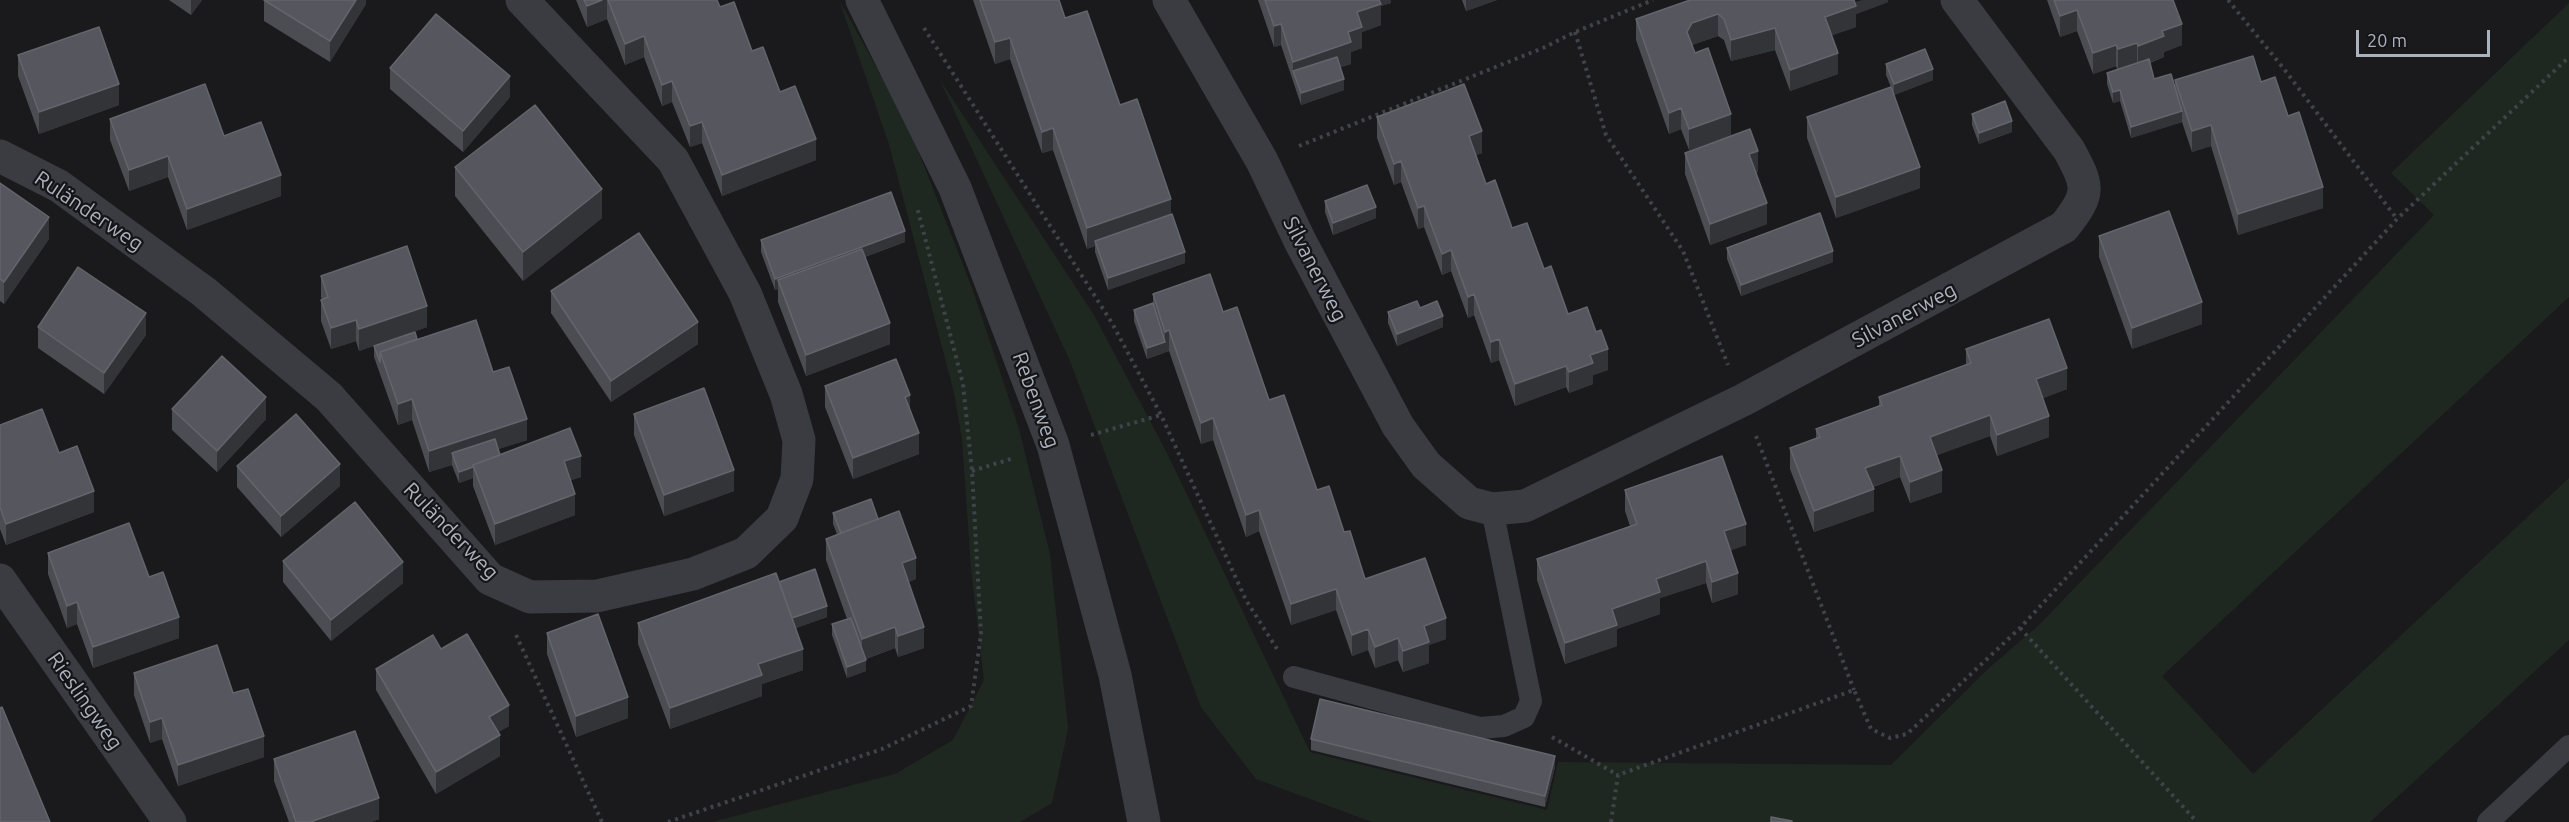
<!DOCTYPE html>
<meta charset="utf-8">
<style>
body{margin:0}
#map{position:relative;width:2569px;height:822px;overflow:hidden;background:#1a1a1d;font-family:Ubuntu,sans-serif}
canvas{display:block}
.scale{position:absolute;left:2356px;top:30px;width:134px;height:27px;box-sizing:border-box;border:3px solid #abb1bd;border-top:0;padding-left:8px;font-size:18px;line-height:21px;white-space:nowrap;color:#abb1bd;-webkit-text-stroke:4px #151518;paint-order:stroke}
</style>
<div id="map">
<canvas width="2569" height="822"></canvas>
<div class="scale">20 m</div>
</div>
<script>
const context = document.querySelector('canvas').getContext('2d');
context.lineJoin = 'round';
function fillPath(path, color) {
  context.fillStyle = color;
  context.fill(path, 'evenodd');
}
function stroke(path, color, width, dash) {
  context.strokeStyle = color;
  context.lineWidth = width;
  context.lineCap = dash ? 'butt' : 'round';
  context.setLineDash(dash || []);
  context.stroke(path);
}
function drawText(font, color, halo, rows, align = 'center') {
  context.font = font + ' Ubuntu,sans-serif';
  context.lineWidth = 4.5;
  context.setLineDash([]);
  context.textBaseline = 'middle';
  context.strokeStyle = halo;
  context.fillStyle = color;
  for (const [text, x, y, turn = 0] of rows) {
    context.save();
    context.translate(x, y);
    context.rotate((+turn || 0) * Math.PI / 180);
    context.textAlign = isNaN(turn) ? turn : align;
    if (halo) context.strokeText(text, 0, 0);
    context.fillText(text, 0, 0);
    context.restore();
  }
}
const green = new Path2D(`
 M839 0 906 120 972 288 1019 429 1050 554 1068 729 1052 803 1020 822H712L895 774 953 740 984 680 971 568 962 439 954 393 889 144Z
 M2569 3V297L2162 676 2253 774 2569 478V640L2370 822H1372L1256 779 1201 707 1070 361 940 80 1094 315 1168 455 1310 752 1547 810 1558 762 1891 765 1989 668 2039 625 2434 215 2391 173Z`);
const path = new Path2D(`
 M2228 0 2284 69 2397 219
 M924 28 1112 323 1161 415 1246 600 1277 649
 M1575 32 1606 135 1683 251 1728 365
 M1299 146 1543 48 1575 32 1653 0
 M1091 435 1161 415
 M1756 436 1854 690
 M972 471 1014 458
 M2020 628 2197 822
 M516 635 602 822
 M1552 737 1618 775
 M668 822 882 749 971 706 981 634 972 471 963 384 917 207
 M1611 822 1618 775 1854 690 1871 729 1890 738 1907 734 2020 628 2397 219 2569 57`);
const service = new Path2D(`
 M1294 677 1480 728 1504 726 1524 717 1531 701 1492 509
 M2488 822 2569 746`);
const minor = new Path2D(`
 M862 0 955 188 1053 445 1115 675 1144 822
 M1169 0 1262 161 1300 241 1398 426 1426 465 1469 503 1492 509 1525 506 1743 400 2064 227C2091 193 2089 187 2069 150L1957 0
 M0 156 59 186 204 292 329 397 490 579 530 597 597 596 693 574 746 553 782 518 797 479 799 440 786 394 745 293 673 160 522 0
 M0 580 170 822`);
const wall = new Path2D(`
 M169 0H202L191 15Z
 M264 0H366V4L330 62 264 21Z
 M576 0H717L720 7 752 51 780 92 816 160 722 196 702 143 690 147 672 102 662 106 644 57 625 65 607 19 587 27Z
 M973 0H1059L1065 18 1120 105 1171 214 1185 263 1108 290 1095 252V246L1087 249 1053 150 1042 153 1010 59 995 64Z
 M1258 0H1391V3L1381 6V25L1362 32V48L1351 52V64L1340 67 1344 90 1301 105 1281 45 1274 47Z
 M1462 0H1497L1466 11Z
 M1888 0V2L1856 14V27L1832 35 1838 74 1790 91 1775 50 1731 61 1724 40 1718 36 1692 45 1731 135 1689 150 1681 129 1669 134 1636 40V19Z
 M2047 0H2173L2182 45 2164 52V57L2150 63 2154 79 2175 89V80L2261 82 2288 116 2323 208 2238 235 2211 146 2192 152 2182 122 2131 138 2120 101 2113 103 2107 84V73L2117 69 2116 66 2093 74 2077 31 2060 37Z
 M18 55 119 105 39 134 18 76Z
 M1886 64 1933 80 1894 95 1920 188 1836 218 1807 138V117L1891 87 1886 75Z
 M390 68 510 97 463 152 390 89Z
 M1972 114 2012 132 1979 144 1972 125Z
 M1377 117 1482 153 1476 155 1486 184 1512 228 1544 269 1568 314 1608 370 1593 375V384L1569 393 1566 387 1515 406 1499 360 1491 363 1474 315 1468 318 1451 271 1442 275 1424 227 1418 229 1401 182 1394 185 1377 138Z
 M110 119 224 136 281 196 187 230 168 177 129 191 110 140Z
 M1685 153 1758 172 1756 173 1767 224 1710 245 1685 174Z
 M455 167 602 218 523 281 455 196Z
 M0 183 49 239 4 304 0 301Z
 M1325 201 1376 218 1333 235 1325 212Z
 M2099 236 2202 324 2132 349 2099 257Z
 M761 240 905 242 865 257 890 344 806 376 778 302V289L775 290 761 252Z
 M1727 248 1833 262 1741 296 1727 259Z
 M321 276 427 327 359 351 356 341 331 349 321 321V300L322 299 321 297Z
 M551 291 698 344 611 402 551 313Z
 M1153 294 1223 312 1317 490 1344 532 1365 579 1446 639 1429 645V663L1403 672 1398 660 1375 668 1368 650 1352 656 1336 610 1291 625 1259 531 1246 537 1213 440 1201 444 1169 351 1147 359 1134 321V310L1153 303Z
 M1420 308 1443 327 1397 346 1388 323V312Z
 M38 327 146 335 104 394 38 348Z
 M417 339 493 372 527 440 498 449 500 455 581 477 570 480 575 515 495 545 473 486V478L459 483 452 465 429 472 412 420 398 425 374 357V346Z
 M1966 349 2067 389 2043 398 2049 437 1997 456 1990 436 1936 455 1942 492 1910 503 1900 477 1873 487 1874 511 1814 532 1790 469V448L1816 438V429L1879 406V397L1966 365Z
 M825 386 910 411 919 454 853 479 825 407Z
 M172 409 266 419 217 472 172 430Z
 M634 414 734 491 664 516 634 435Z
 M0 425 59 453 94 512 6 545 0 529Z
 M237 466 340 486 281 537 237 487Z
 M1625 490 1746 545 1730 550 1738 594 1712 603 1706 583 1660 598V614L1617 629V646L1565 664 1537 580V559L1630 526 1625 511Z
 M833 513 878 519 916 579 908 582 924 648 898 657 895 648 866 659V671L847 678 832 635V624L847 619 826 560V539L837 534 833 524Z
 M48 553 149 577 179 638 93 668 77 624 67 628 48 574Z
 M283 561 403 583 331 641 283 582Z
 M779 582 827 617 796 628 803 670 762 684V696L670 729 638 644V623Z
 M547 633 628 718 576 737 547 654Z
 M441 649 509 726 498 732 500 756 436 794 376 690V669Z
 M134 673 233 693 264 757 178 786 162 739 150 743 134 695Z
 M1311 739 1555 767 1545 807 1311 750Z
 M274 759 379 819 371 822H289L274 781Z`);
const shadedWall = new Path2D(`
 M191 0H202L191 15Z
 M356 0H366V4L330 62V41Z
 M602 0H607V19L587 27V6Z
 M1375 0H1391V3L1381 6V25L1362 32V48L1351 52V64L1297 82 1293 71V83V62L1348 32 1357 12Z
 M1466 0H1497L1466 11Z
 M1862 0H1888V2L1856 14V27L1825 38V17L1852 3Z
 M2077 10V31L2060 37V16Z
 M1718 14V36L1692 45 1687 32 1692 23Z
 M1281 24V45L1274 47V26Z
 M2182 24V45L2164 52V57L2138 67V46L2162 31Z
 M1775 28V50L1731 61V40Z
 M644 36V57L625 65V44Z
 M1010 38V59L995 64V42Z
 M2137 43V64L2118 70V49Z
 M2116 45V66L2093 74V53Z
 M1838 53V74L1790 91V70Z
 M1933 69V80L1894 95V84Z
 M510 76V97L463 152V131Z
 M1344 79V90L1301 105V93Z
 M672 81V102L662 106V85Z
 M119 84V105L39 134V112Z
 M2120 90V101L2113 103V92Z
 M1681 108V129L1669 134V113Z
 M2182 111V122L2131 138V127Z
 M1731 114V135L1689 150V129Z
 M2012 121V132L1979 144V133Z
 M702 122V143L690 147V126Z
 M2211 125V146L2192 152V131Z
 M1053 128V150L1042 153V132Z
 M1482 131V153L1469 158V136Z
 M816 139V160L722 196V175Z
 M1758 151V172L1749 175V154Z
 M168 156V177L129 191V170Z
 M1401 161V182L1394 185V164Z
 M1920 167V188L1836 218V197Z
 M281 175V196L187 230V209Z
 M2323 187V208L2238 235V214Z
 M602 189V218L523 281V252Z
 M1171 199V220L1095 241V246L1087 249V228Z
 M1767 203V224L1710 245V224Z
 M1424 206V227L1418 229V208Z
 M1376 207V218L1333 235V223Z
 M49 217V239L4 304V282Z
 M905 231V242L781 288 778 280V289L775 290V279Z
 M1451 250V271L1442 275V254Z
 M1833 251V262L1741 296V285Z
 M1185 252V263L1108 290V278Z
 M1474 294V315L1468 318V297Z
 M2202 302V324L2132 349V328Z
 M427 306V327L359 351V329Z
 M146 313V335L104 394V373Z
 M1443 316V327L1397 346V334Z
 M356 320V341L331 349V328Z
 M698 322V344L611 402V381Z
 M890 323V344L806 376V355Z
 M1169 330V351L1147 359V348L1165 342V332Z
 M1499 339V360L1491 363V342Z
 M1608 349V370L1593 375V384L1569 393V372L1590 355Z
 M1566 366V387L1515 406V384Z
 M2067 368V389L2036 401V379Z
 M910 395V417L905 397Z
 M266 397V419L217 472V451Z
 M412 399V420L398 425V404Z
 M1990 415V436L1930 458V437Z
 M2049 416V437L1997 456V435Z
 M1213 418V440L1201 444V423Z
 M527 419V440L456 463 452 453V465L429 472V451Z
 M919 433V454L853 479V458Z
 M581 456V477L564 483V461Z
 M1900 456V477L1865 489V468Z
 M340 464V486L281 537V516Z
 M473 467V478L459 483V472Z
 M734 470V491L664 516V495Z
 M1942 470V492L1910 503V482Z
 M1874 489V511L1814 532V511Z
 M94 491V512L6 545V524Z
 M575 494V515L495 545V524Z
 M1259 510V531L1246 537V515Z
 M1746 524V545L1724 553V531Z
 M916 558V579L902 585V563Z
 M1706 561V583L1660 598V614L1617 629V646L1565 664V643L1656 579Z
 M403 562V583L331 641V620Z
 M1738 573V594L1712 603V582Z
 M1336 589V610L1291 625V604Z
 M77 602V624L67 628V606Z
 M827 606V617L790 630V619Z
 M179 617V638L93 668V647Z
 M1446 618V639L1429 645V663L1403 672V651L1424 626Z
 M895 627V648L862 660V639Z
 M924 627V648L898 657V636Z
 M1368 629V650L1352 656V635Z
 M1398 638V660L1375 668V647Z
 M803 649V670L762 684V696L670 729V708L758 664Z
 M866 660V671L847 678V667Z
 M628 697V718L576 737V716Z
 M509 705V726L489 738V717Z
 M162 718V739L150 743V722Z
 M500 735V756L436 794V772Z
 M264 736V757L178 786V765Z
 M1555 756V767L1545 807V796Z
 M379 798V819L371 822H310Z`);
const building = new Path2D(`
 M264 0H356L330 41Z
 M584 0H602L587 6Z
 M608 0H717L720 7 734 2 752 51 763 47 780 92 795 86 816 139 722 175 702 122 690 126 672 81 662 85 644 36 625 44Z
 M980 0H1059L1065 18 1087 11 1120 105 1137 99 1171 199 1087 228 1053 128 1042 132 1010 38 995 42Z
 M1265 0H1379L1381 4 1357 12 1362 27 1348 32 1351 42 1293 62 1281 24 1274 26Z
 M1690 0H1854L1856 6 1825 17 1838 53 1790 70 1775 28 1731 40 1724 19 1718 14 1692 23 1687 32 1695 53 1708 48 1731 114 1689 129 1681 108 1669 113 1636 19Z
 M2054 0H2173L2182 24 2162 31 2164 36 2138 46 2137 43 2118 49 2116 45 2093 53 2077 10 2060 16Z
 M436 14 510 76 463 131 390 68Z
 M99 27 119 84 39 112 18 55Z
 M1925 49 1933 69 1894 84 1886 64Z
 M2253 56 2261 82 2275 77 2288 116 2299 112 2323 187 2238 214 2211 125 2192 131 2175 80Z
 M1337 57 1344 79 1301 93 1293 71Z
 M2149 59 2154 79 2171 74 2182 111 2131 127 2120 90 2113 92 2107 73Z
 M205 84 224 136 261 122 281 175 187 209 168 156 129 170 110 119Z
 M1464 84 1482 131 1469 136 1486 184 1495 180 1512 228 1527 223 1544 269 1551 266 1568 314 1587 307 1596 332 1601 330 1608 349 1590 355 1593 363 1569 372 1566 366 1515 384 1499 339 1491 342 1474 294 1468 297 1451 250 1442 254 1424 206 1418 208 1401 161 1394 164 1377 117Z
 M1891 87 1920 167 1836 197 1807 117Z
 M2005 101 2012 121 1979 133 1972 114Z
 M535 105 602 189 523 252 455 167Z
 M1750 129 1758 151 1749 154 1767 203 1710 224 1685 153Z
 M0 183 49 217 4 282 0 279Z
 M1367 185 1376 207 1333 223 1325 201Z
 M891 192 905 231 775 279 761 240Z
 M2169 211 2202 302 2132 328 2099 236Z
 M1820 213 1833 251 1741 285 1727 248Z
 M1172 214 1185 252 1108 278 1095 241Z
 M639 233 698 322 611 381 551 291Z
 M407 246 427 306 359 329 356 320 331 328 321 300 328 297 321 276Z
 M862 249 890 323 806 355 778 280Z
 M78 267 146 313 104 373 38 327Z
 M1210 274 1223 312 1237 307 1269 400 1284 395 1317 490 1329 486 1344 532 1350 531 1365 579 1425 558 1446 618 1424 626 1429 642 1403 651 1398 638 1375 647 1368 629 1352 635 1336 589 1291 604 1259 510 1246 515 1213 418 1201 423 1169 330 1165 332 1153 294Z
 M1417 301 1420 308 1437 301 1443 316 1397 334 1388 312Z
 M1153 303 1165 342 1147 348 1134 310Z
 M2049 319 2067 368 2036 379 2049 416 1997 435 1990 415 1930 437 1942 470 1910 482 1900 456 1865 468 1874 489 1814 511 1790 448 1820 437 1816 429 1882 405 1879 397 1971 363 1966 349Z
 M476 320 493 372 509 367 527 419 429 451 412 399 398 404 380 352Z
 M415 332 417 339 380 352V362L374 346Z
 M222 356 266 397 217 451 172 409Z
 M896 359 910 395 905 397 919 433 853 458 825 386Z
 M704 388 734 470 664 495 634 414Z
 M42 409 59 453 77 446 94 491 6 524 0 507V425Z
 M296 414 340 464 281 516 237 466Z
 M570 428 581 456 564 461 575 494 495 524 473 465Z
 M495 439 500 455 473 465V467L459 472 452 453Z
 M1722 456 1746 524 1724 531 1738 573 1712 582 1706 561 1656 579 1660 592 1612 609 1617 625 1565 643 1537 559 1637 524 1625 490Z
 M871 499 878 519 841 533 833 513Z
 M355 502 403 562 331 620 283 561Z
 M899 511 916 558 902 563 924 627 898 636 895 627 862 639 826 539Z
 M129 523 149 577 163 572 179 617 93 647 77 602 67 606 48 553Z
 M815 569 827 606 792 618 779 582Z
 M776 573 803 649 758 664 762 675 670 708 638 623Z
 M598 614 628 697 576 716 547 633Z
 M851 618 866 660 847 667 832 624Z
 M467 634 509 705 489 717 500 735 436 772 376 669 433 635 441 649Z
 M217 645 233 693 248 689 264 736 178 765 162 718 150 722 134 673Z
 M1320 699 1555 756 1545 796 1311 739Z
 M2 707 50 822H0V708Z
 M355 731 379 798 310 822H296L274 759Z
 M1771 817 1792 821V822H1771Z`);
const streetNames = [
 ["Ruländerweg",89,211,34],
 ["Silvanerweg",1315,269,63],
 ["Silvanerweg",1904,315,-28],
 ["Rebenweg",1036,400,70],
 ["Ruländerweg",451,531,46],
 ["Rieslingweg",85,701,55]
];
fillPath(green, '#1f2820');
stroke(path, '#404349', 4, [3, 4.5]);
stroke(service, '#3a3c42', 22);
stroke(minor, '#3a3c42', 33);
fillPath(wall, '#4b4d52');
fillPath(shadedWall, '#333438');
fillPath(building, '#56575e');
stroke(building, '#63656c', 1.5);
drawText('21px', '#abb1bd', '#151518', streetNames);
</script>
